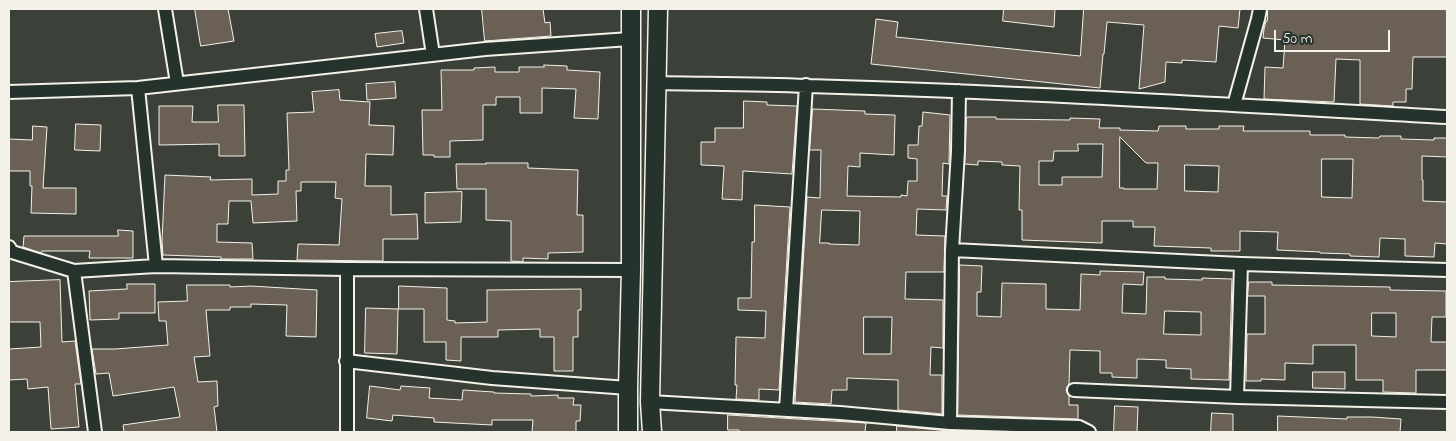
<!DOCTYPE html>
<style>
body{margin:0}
#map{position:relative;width:1456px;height:441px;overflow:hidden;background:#3b4039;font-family:"Indie Flower",sans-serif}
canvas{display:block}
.frame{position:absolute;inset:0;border:10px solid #f4f1e8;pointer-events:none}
.scale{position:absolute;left:1274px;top:30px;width:116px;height:22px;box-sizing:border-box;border:2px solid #f4f1e8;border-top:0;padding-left:6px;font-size:15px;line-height:18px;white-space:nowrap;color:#f4f1e8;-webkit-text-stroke:4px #26332d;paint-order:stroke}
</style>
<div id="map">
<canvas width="1456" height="441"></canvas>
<div class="frame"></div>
<div class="scale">50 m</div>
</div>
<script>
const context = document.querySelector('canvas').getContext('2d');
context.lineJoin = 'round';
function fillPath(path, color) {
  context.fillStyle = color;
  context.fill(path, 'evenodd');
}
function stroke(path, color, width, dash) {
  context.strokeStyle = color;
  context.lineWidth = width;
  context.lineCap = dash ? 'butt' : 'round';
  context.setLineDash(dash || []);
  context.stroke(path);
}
const building = new Path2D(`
 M195 9H228L234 41 201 46Z
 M482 9H543L545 23 550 22 551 36 485 41Z
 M1004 9H1055L1054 27 1003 21Z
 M1084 9H1240L1238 28 1219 26 1216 62 1182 60V63L1166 62 1165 82 1139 89 1144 25 1107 22 1104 54H1103L1100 88 871 64 876 19 898 22 896 37 1080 56Z
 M1268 9H1447V57H1413L1412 89H1406V102H1393V106L1360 104V60L1336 59 1334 102 1264 99 1265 67 1283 68 1285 40 1263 38 1264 29 1266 21H1267Z
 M402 31 404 43 377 47 375 34Z
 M544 65 567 66V70L600 72 598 119 574 118 576 89 542 88V113H520V97H496V105H483V140L450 141V157H434V155H423L422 110H442L441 70H474V68L495 67V72H519V67H544Z
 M395 82 396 98 367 100 366 84Z
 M339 90 340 100 370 102 369 125 394 126 393 155 366 154 365 186H391V215L417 214 418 239H383V261L297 260 298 244 339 245 342 199 335 198 336 182H301V191H296L297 221 253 223 251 201H229L228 224H217V242L252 243 253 259H221V257L163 255 162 241 165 175 211 177 210 180 252 179V195L278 194V181H286V170H289L287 113 314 112 312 92Z
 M744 101 767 102V105L797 106 792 174 743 171 742 200 722 199 724 166 701 165V142H715V128H743Z
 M218 105H244L245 156H219V144L159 145V106H193L192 122H218Z
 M813 109 865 111V114L895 115 894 155 860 153V167L848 166 847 196 901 197V195L907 196 908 181H917V159L908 158V145H918L919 126H922L923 112 950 115 949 164 943 163 942 196H947L946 210 917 209 916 235 945 236 944 272H906L905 299 943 300V348L931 347 930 375H942V414L898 410V380L847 378V390H832L831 404 795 402 807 197 820 198 821 150H810ZM822 210 860 211 859 245 829 244V243H820ZM864 317H892L891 354H864Z
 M967 117H996V119L1070 120V118L1100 119 1099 128H1120V130L1158 131 1159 126H1186V129H1219V126H1244L1243 131H1310V135H1345V137L1379 138 1380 136H1401V139L1434 140V138H1447V157L1422 156V180H1423V201L1447 202V244L1435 243 1434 257 1405 256V239L1380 238 1379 257 1350 256V254L1320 253V252L1277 250 1278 232 1240 231V251H1211V248L1154 246 1155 227H1133V221H1102V243L1022 240V210H1019L1020 166 1002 165V162L978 161V165L965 164ZM1120 137 1146 163H1158L1157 189H1124V188H1120ZM1078 144H1103L1102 177H1062V185H1039V161H1053L1054 151H1078ZM1322 159H1353L1352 198 1322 197ZM1185 165 1219 166 1218 192 1185 191Z
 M76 124 101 125 100 151 75 150Z
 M33 126 47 127 43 188H76V214L31 213 32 186H30V171H9V139L32 140Z
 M486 163H528V168L578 170 577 215H583V252L548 253V259L523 258V262L511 261V221L486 220V189H457L456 164H486Z
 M462 192 461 222 425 223V193Z
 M755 205 790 207 779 390 759 389V400L736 399 737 385H735L736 337 765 338 766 311 738 310V298H751L752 242H754Z
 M118 230 133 231V258H89L90 251H42L41 253 23 247 24 236H118Z
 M960 265 982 266 981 292H977V316L1001 317 1002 283 1046 284V309L1080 310 1081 274 1100 275V271L1144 272 1143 285 1123 284 1122 313 1146 314 1147 277H1165V279L1202 280V278L1232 279 1229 380 1191 379V369L1166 368V360L1137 359V378L1112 377V373H1100V351L1070 350 1069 384 1066 390 1069 396V405H1078V419L958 415ZM1165 311 1201 312V335L1164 334Z
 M60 280 62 342 75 341 81 384H75L79 427 51 429 48 387 28 389 27 379 9 380V349L41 347 40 322H9V282Z
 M1249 282H1272V285L1390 287V290L1446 291V317H1432L1431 342H1447V370H1416V393L1383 392V380H1356V345H1313V364L1285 363V380L1261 379V381H1246L1247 334H1265V296H1248ZM1372 313H1396V337L1372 336Z
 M127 284H155V313H119V319L90 320 89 291 127 289Z
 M187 285H230V287L251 286 317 290 316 337 286 336 287 305 251 304V307H230V310H206L210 356 194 357 198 382 217 381 218 406 214 407 217 432H124L123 425 180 417 174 387 113 396 109 373 96 374 92 349H115L168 345 166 321H159L158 302 187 301Z
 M399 286 447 288V320L455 321V323L487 322V290L581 289V310H578V337H573V371H554V337H540V329L498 330V337H461V361L446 360V342H424V309H399Z
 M366 308 398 309 397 354 365 353Z
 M1313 372H1345V389L1313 388Z
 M370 386 400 390 401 386 430 388 429 398 462 400 463 390 494 392V393L531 394V396L558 395V398H574L573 405H581L580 421H576V432H532L533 420H492V425L434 422V418L393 415 392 421 367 418Z
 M1115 406 1138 407 1137 432H1114Z
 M1212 413 1233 414V432H1211Z
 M728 415 866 423 865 432H739V430H728Z
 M1278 416 1347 419V417H1372L1401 419 1400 432H1278Z
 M897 426 949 431 986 432H897Z`);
const minor = new Path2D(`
 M165 9 177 83
 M426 9 433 55
 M657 83C707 84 757 84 808 86 1021 92 1234 105 1447 117
 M138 88 156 266
 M9 92 138 88 485 49 630 39
 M1234 105 1258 19 1260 9
 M9 247 12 252 74 271 156 266 347 269 631 270
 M952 250 1241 264 1447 270
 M347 269V432
 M74 271 95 432
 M346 361 492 378 628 388
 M1074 390 1237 397 1447 402
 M1237 397 1241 264
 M650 402 840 413 950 423 1079 427 1089 432
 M786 410 806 85
 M950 423 952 250 958 151 959 91`);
const secondary = new Path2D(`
 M628 432V388L631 270V9
 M652 432 650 402 658 9`);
fillPath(building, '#6b6056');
stroke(building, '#f4f1e8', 1);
stroke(minor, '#f4f1e8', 16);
stroke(secondary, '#f4f1e8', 21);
stroke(minor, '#26332d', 12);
stroke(secondary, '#26332d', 18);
</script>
